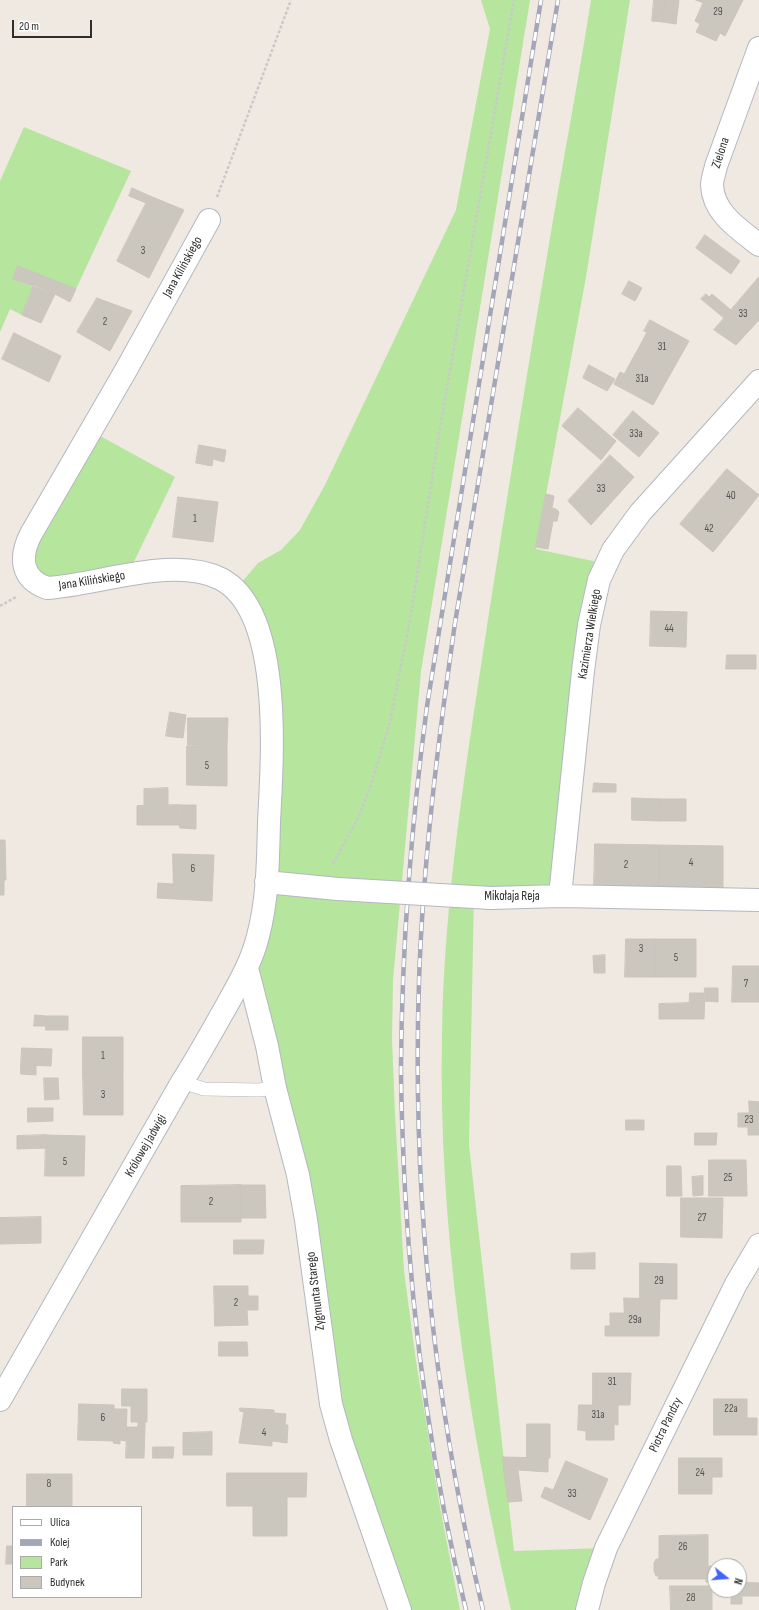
<!DOCTYPE html>
<meta charset="utf-8">
<style>
body{margin:0}
#map{position:relative;width:759px;height:1610px;overflow:hidden;background:#efe9e1;font-family:"Sofia Sans Condensed",sans-serif}
canvas{display:block}
.legend{position:absolute;left:12px;top:1506px;width:130px;height:92px;box-sizing:border-box;background:#fff;border:1px solid #ababab;margin:0;padding:5px 7px;list-style:none;font-size:12px;color:#2e2e2e}
.legend li{display:flex;align-items:center;gap:8px;height:20px}
.legend b{width:20px;border:1px solid #ababab}
.north{position:absolute;left:707px;top:1558px;width:40px;height:40px;box-sizing:border-box;background:#fff;border:1px solid #ababab;border-radius:50%;rotate:107deg;font-size:11px;font-weight:700;line-height:16px;text-align:center;color:#2e2e2e}
.north::after{content:'';display:block;margin:auto;width:14px;height:18px;background:#4264fb;clip-path:polygon(50% 0,100% 100%,50% 72%,0 100%)}
.scale{position:absolute;left:12px;top:20px;width:80px;height:18px;box-sizing:border-box;border:2px solid #2e2e2e;border-top:0;padding-left:5px;font-size:12px;line-height:14px;white-space:nowrap;color:#2e2e2e;-webkit-text-stroke:3px #fff;paint-order:stroke}
</style>
<div id="map">
<canvas width="759" height="1610"></canvas>
<ul class="legend">
<li><b style="height:5px;background:#fff"></b>Ulica</li>
<li><b style="height:5px;background:#a3a6b8"></b>Kolej</li>
<li><b style="height:11px;background:#b6e59e"></b>Park</li>
<li><b style="height:11px;background:#cbc7bf"></b>Budynek</li>
</ul>
<div class="north">N</div>
<div class="scale">20 m</div>
</div>
<script>
const context = document.querySelector('canvas').getContext('2d');
context.lineJoin = 'round';
function fillPath(path, color) {
  context.fillStyle = color;
  context.fill(path, 'evenodd');
}
function stroke(path, color, width, dash) {
  context.strokeStyle = color;
  context.lineWidth = width;
  context.lineCap = dash ? 'butt' : 'round';
  context.setLineDash(dash || []);
  context.stroke(path);
}
function drawText(font, color, halo, rows, align = 'center') {
  context.font = font + ' "Sofia Sans Condensed",sans-serif';
  context.lineWidth = 3;
  context.setLineDash([]);
  context.textBaseline = 'middle';
  context.strokeStyle = halo;
  context.fillStyle = color;
  for (const [text, x, y, turn = 0] of rows) {
    context.save();
    context.translate(x, y);
    context.rotate((+turn || 0) * Math.PI / 180);
    context.textAlign = isNaN(turn) ? turn : align;
    if (halo) context.strokeText(text, 0, 0);
    context.fillText(text, 0, 0);
    context.restore();
  }
}
const green = new Path2D(`
 M481 0H530L421 671 393 980 392 1040 395 1113 404 1271 416 1361 440 1507 460 1610H400L341 1440 252 956 271 701 237 592 242 582 258 563 281 550 300 530 325 485 456 210 490 29Z
 M591 0H630L586 277 536 549 607 564 560 896 474 893 469 1145 514 1551 606 1548 587 1610H511C468 1423 438 1227 442 1035 444 893 468 753 489 613 508 492 527 371 548 250 562 166 578 83 591 0Z
 M24 127 131 171 76 289 13 279 33 287 22 315 10 309 0 332V181Z
 M91 431 175 477 127 576 47 588 25 554Z`);
const building = new Path2D(`
 M654 0H665L663 22 652 21Z
 M665 0H679L676 24 663 22Z
 M696 0H743L725 36 720 33 716 41 696 32 700 24 695 21 703 3Z
 M132 188 150 196 146 203 129 196Z
 M150 196 184 210 172 233 138 219Z
 M138 219 172 233 149 278 117 261Z
 M705 235 740 261 731 274 696 248Z
 M18 266 76 289 70 302 55 294 13 279Z
 M759 277V320L736 345 714 330Z
 M629 281 642 288 635 301 622 294Z
 M34 285 55 294 41 323 22 315Z
 M706 294 709 297 712 294 731 310 724 318 701 299Z
 M97 298 132 311 110 351 77 332Z
 M650 320 689 341 671 373 636 353 647 332 644 331Z
 M14 333 61 356 49 382 2 359Z
 M636 353 671 373 653 405 614 384 620 372 624 374Z
 M589 365 615 379 607 391 583 378Z
 M578 408 616 441 601 460 562 426Z
 M633 411 659 433 639 457 613 435Z
 M199 445 226 450 224 462 213 459 212 466 196 463Z
 M610 455 634 477 591 525 568 501Z
 M727 469 759 495 736 524 704 496Z
 M546 494 554 496 552 508 556 509 559 512 557 521H553L548 549 536 547Z
 M704 496 736 524 713 552 680 524Z
 M178 497 218 502 213 542 173 537Z
 M651 611 687 612 686 647 650 646Z
 M727 655H756V669H726Z
 M170 712 186 715 183 738 166 736Z
 M188 718H228L227 746 188 745Z
 M187 746H227V786L187 785Z
 M594 783 616 784V792H593Z
 M168 788V805L144 806V789Z
 M632 798 660 799 659 821 632 820Z
 M660 799H686V821H659Z
 M179 805V825H137V806Z
 M179 805H196V829L180 828Z
 M0 840H5L6 880H4V895H0Z
 M595 844 659 845V887L594 886Z
 M659 845 723 846V889L659 887Z
 M173 854 214 855 212 901 157 898 158 883 173 884Z
 M626 939H656V977H625Z
 M656 939H696V977H656Z
 M605 955V973H594L593 956Z
 M733 966H759V1002H732Z
 M705 988H718V1002L704 1001Z
 M690 993H705L704 1019H689Z
 M689 1003V1019H659V1004Z
 M35 1015 46 1016V1026H34Z
 M46 1016H68V1030H46Z
 M83 1037H123V1075H83Z
 M22 1048 52 1049 51 1066 21 1065Z
 M21 1065H36V1075L21 1074Z
 M83 1075H123V1115H84Z
 M44 1078H58L59 1099 45 1100Z
 M749 1101 759 1102V1135H748V1127H738V1113H749Z
 M28 1108H53V1121L28 1122Z
 M626 1120H644V1130H626Z
 M695 1133H717L716 1145H695Z
 M46 1135 85 1136 84 1176H45Z
 M46 1135V1148L17 1149V1136Z
 M709 1160H746L747 1196H709Z
 M667 1166H681L682 1196H667Z
 M703 1176V1195L693 1196 692 1177Z
 M241 1185V1222H181V1186Z
 M241 1185H265L266 1218H241Z
 M681 1198H723L722 1238 681 1237Z
 M41 1217V1243L0 1244V1218Z
 M234 1240H264L263 1254H234Z
 M595 1253V1269H571V1254Z
 M640 1263 677 1264V1299H640Z
 M214 1286H248V1296H258V1310H247L248 1325 215 1326Z
 M624 1298 660 1299 659 1336H605V1326H610V1313H624Z
 M219 1342H247L248 1356H219Z
 M593 1373H631L630 1405H593Z
 M122 1389H147V1422H145V1427H138V1422H131V1406H122Z
 M714 1399H747V1418H757V1435H714Z
 M79 1404 114 1405V1409H127L126 1441 120 1440V1444L113 1443 114 1441 78 1440Z
 M579 1405H618V1425L614 1424V1440H586V1431L578 1430Z
 M240 1408 274 1410V1413L286 1414 285 1425H288L287 1443 272 1441V1446L239 1443 244 1412 240 1411Z
 M527 1424H550V1458L527 1457Z
 M127 1427H145L144 1458H126Z
 M212 1432V1455H183V1433Z
 M153 1447H174L173 1458H153Z
 M503 1457 548 1458V1472L518 1470 504 1472Z
 M679 1458H722V1477H712V1494H679Z
 M566 1461 608 1479 590 1520 541 1497 545 1487 553 1490Z
 M518 1470 522 1501 508 1502 504 1472Z
 M227 1473H307L306 1497H287V1536H253V1506H227Z
 M27 1474H72V1507H27Z
 M708 1535V1566H715V1583L706 1582V1579H658L659 1576H656L654 1571V1563L656 1559H659V1536Z
 M7 1546H13V1564H6Z
 M722 1560H736V1566H722Z
 M739 1582 759 1583V1596H742V1604H731V1590H739Z
 M670 1586H712V1610H671Z`);
const path = new Path2D(`
 M217 197 291 0
 M0 606 16 597
 M333 864 358 818 371 785 390 722 410 620 439 434 514 0`);
const lane = new Path2D(`
 M182 1082 204 1089 259 1090 275 1088`);
const street = new Path2D(`
 M759 48 716 166C715 172 712 179 712 185 713 213 739 229 759 245
 M266 882 338 889
 M560 896 583 671 589 625 599 580 613 550 640 513 759 381
 M491 898 560 896 759 900
 M247 968 267 1046 275 1088 298 1175 306 1220 331 1404 341 1440 400 1610
 M0 1400 182 1082C198 1057 212 1031 227 1005 239 983 252 961 258 936 268 899 268 860 269 822 272 762 284 612 221 579 174 555 98 585 47 588 21 579 19 557 31 534L126 370 209 220
 M587 1610 594 1583 606 1548 736 1284 759 1245`);
const rail = new Path2D(`
 M466 1610C432 1472 413 1331 405 1190 403 1149 401 1107 401 1066 402 946 411 826 427 706L541 0
 M483 1610C434 1405 412 1192 419 981 423 861 438 742 455 623L558 0`);
const streetBridge = new Path2D(`
 M338 889 491 898`);
const numberNames = [
 ["29",718,12],
 ["3",143,251],
 ["33",743,314],
 ["2",105,322],
 ["31",662,347],
 ["31a",642,379],
 ["33a",636,434],
 ["33",601,489],
 ["40",731,496],
 ["1",195,519],
 ["42",709,529],
 ["44",669,629],
 ["5",207,766],
 ["4",691,863],
 ["2",626,865],
 ["6",193,869],
 ["3",641,949],
 ["5",676,958],
 ["7",746,984],
 ["1",103,1056],
 ["3",103,1095],
 ["23",749,1120],
 ["5",65,1162],
 ["25",728,1178],
 ["2",211,1202],
 ["27",702,1218],
 ["29",659,1281],
 ["2",236,1303],
 ["29a",635,1320],
 ["31",612,1382],
 ["22a",731,1409],
 ["31a",598,1415],
 ["6",103,1418],
 ["4",264,1433],
 ["24",700,1473],
 ["8",49,1484],
 ["33",572,1494],
 ["26",683,1547],
 ["28",691,1598]
];
const streetNames = [
 ["Zielona",721,153,-72],
 ["Jana Kilińskiego",183,267,-61],
 ["Jana Kilińskiego",92,581,-9],
 ["Kazimierza Wielkiego",590,634,-81],
 ["Mikołaja Reja",512,897],
 ["Królowej Jadwigi",146,1146,-60],
 ["Zygmunta Starego",316,1291,-97],
 ["Piotra Pandzy",666,1425,-64]
];
fillPath(green, '#b6e59e');
fillPath(building, '#cbc7bf');
stroke(building, '#cbc5ba', 1);
stroke(lane, '#b4b7c1', 14);
stroke(street, '#b4b7c1', 24);
stroke(path, '#c9c9c9', 2.5, [3, 2]);
stroke(lane, '#fff', 13);
stroke(street, '#fff', 22);
stroke(rail, '#a3a6b8', 4.5);
stroke(rail, '#fff', 3, [9]);
stroke(streetBridge, '#b4b7c1', 24, []);
stroke(streetBridge, '#fff', 22);
drawText('11px', '#555452', null, numberNames);
drawText('13px', '#2e2e2e', '#fff', streetNames);
</script>
